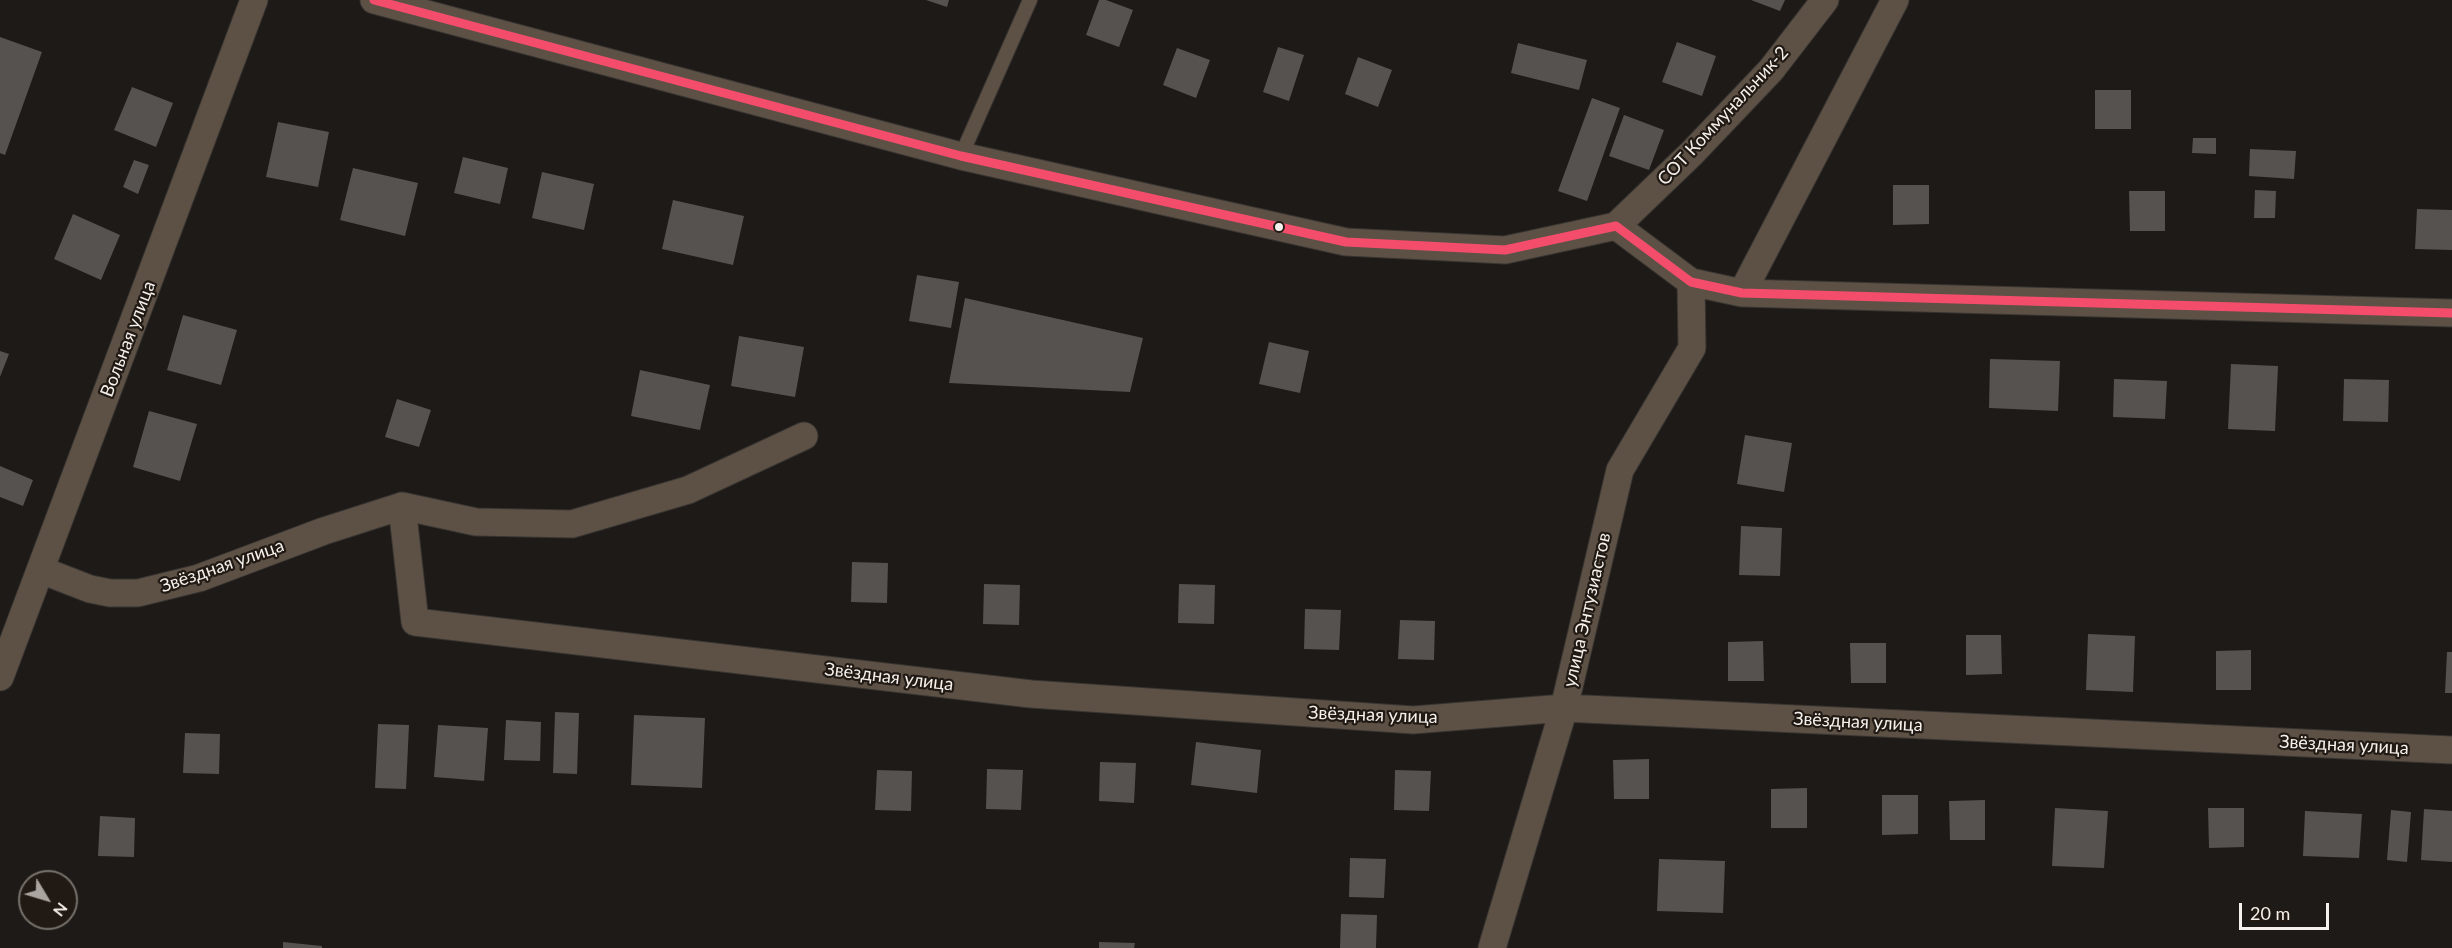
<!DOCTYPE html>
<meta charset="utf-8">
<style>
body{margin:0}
#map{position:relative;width:2452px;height:948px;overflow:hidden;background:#1e1a17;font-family:Lato,sans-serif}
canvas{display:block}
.north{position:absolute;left:18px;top:870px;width:60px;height:60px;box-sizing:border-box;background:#211a14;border:2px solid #76706a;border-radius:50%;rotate:128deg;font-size:16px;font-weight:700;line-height:24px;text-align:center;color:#f5f0eb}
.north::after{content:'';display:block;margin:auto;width:21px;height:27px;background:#aaa5a1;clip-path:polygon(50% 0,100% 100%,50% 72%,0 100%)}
.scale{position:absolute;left:2239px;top:903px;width:90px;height:27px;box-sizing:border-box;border:3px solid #f5f0eb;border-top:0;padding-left:8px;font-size:18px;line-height:21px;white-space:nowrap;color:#f5f0eb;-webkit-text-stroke:4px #211a14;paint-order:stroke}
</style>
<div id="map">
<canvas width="2452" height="948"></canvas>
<div class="north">N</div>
<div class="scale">20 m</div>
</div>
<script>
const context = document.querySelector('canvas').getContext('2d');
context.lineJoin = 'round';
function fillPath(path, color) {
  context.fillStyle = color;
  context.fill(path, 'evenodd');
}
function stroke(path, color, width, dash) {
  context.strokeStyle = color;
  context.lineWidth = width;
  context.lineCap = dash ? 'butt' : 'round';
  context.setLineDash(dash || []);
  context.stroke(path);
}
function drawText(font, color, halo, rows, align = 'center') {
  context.font = font + ' Lato,sans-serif';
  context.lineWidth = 4.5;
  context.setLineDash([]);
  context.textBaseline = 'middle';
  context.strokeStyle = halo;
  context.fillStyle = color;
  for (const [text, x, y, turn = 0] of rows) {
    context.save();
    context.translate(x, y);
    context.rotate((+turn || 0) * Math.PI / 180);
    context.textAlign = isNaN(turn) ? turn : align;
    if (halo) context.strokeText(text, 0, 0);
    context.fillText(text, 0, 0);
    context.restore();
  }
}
const building = new Path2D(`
 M926 0H949L947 7Z
 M1099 0H1106L1133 10 1119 47 1086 35Z
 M1751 0H1785L1780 11Z
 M0 37 42 52 5 155 0 153Z
 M1677 42 1716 56 1702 96 1662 82Z
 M1518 43 1587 60 1579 90 1511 73Z
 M1278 47 1304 55 1289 101 1263 92Z
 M1177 48 1210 60 1196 98 1163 85Z
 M1358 57 1392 70 1378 107 1345 94Z
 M132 87 173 103 156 147 114 130Z
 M2095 90H2131V129H2095Z
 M1592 98 1620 108 1587 201 1558 191Z
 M1624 115 1664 130 1649 170 1609 156Z
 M278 122 329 132 318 187 266 177Z
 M2193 138H2216V154L2192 153Z
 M2250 149 2296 151 2294 179 2249 176Z
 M463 157 508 168 500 204 454 193Z
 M134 160 149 165 138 194 123 187Z
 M353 168 418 183 405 236 340 220Z
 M542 172 594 184 584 230 532 218Z
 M1893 185H1929V224L1893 225Z
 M2255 190 2276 191 2275 218H2254Z
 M2129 191H2165V231H2130Z
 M673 200 744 216 733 265 662 249Z
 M2417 209 2452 210V250L2415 249Z
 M73 214 120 235 101 280 54 259Z
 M917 275 959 282 951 328 909 321Z
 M965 298 1143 338 1130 392 949 383Z
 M183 315 237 330 221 385 167 370Z
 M739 336 804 347 795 397 731 386Z
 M1269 342 1309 351 1300 393 1259 384Z
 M0 351 9 354 0 377Z
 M1990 359 2060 361 2058 411 1989 408Z
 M2231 364 2278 366 2275 431 2228 429Z
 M640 370 710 385 700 430 631 416Z
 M2114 379 2167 381 2165 419 2113 417Z
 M2344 379 2389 380 2388 422 2343 421Z
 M397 399 431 410 419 447 385 437Z
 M149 411 197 424 180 481 133 467Z
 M1745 435 1792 443 1784 492 1737 484Z
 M0 466 33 480 23 506 0 497Z
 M1741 526 1782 528 1780 576 1739 575Z
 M852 562 888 563 887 603 851 602Z
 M984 584 1020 585 1019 625 983 624Z
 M1179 584 1215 585 1214 624 1178 623Z
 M1305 609 1341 610 1339 650 1304 649Z
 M1400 620 1435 621 1434 660 1398 659Z
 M2088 634 2135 636 2133 692 2086 690Z
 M1966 635H2001L2002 674 1966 675Z
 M1763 641 1764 681H1728V642Z
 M1850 643H1886V683H1851Z
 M2251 650V690H2216V651Z
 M2447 652H2452V693H2445Z
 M555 712 579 713 577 774 553 773Z
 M634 715 705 718 702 788 631 785Z
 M506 720 541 722 540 761 504 760Z
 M378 724 409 725 406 789 375 788Z
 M438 725 488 728 484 781 434 777Z
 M185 733 220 734 219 774 183 773Z
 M1196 742 1261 750 1257 793 1191 785Z
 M1649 759V799H1614L1613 760Z
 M1100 762 1136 763 1134 803 1099 801Z
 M987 769 1023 770 1021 810 986 809Z
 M877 770 912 771 911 811 875 810Z
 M1395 770 1431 771 1429 811 1394 810Z
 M1807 788V828H1771V789Z
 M1882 795H1918V834L1882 835Z
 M1985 800V840H1950L1949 801Z
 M2055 808 2108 811 2104 868 2052 866Z
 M2208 808H2244V847L2209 848Z
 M2424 809 2452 811V862L2421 860Z
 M2391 810 2411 812 2407 862 2387 860Z
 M2305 811 2362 814 2359 858 2303 856Z
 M100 816 135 818 134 857 98 856Z
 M1350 858 1386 859 1384 898 1349 897Z
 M1659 859 1725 861 1723 913 1657 911Z
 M1341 914 1377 915 1376 948H1340Z
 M283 942 322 946V948H283Z
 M1099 942 1135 943 1134 948H1099Z`);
const lane = new Path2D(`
 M961 156 1030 0`);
const street = new Path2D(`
 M374 0 961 156 1346 242 1505 250 1616 226 1691 282 1742 293 2452 313
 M1616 226 1692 153 1771 70 1825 0
 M1742 293 1895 0
 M402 506 415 622 1031 694 1413 720 1564 708 2452 750
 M41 570 90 589 110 593H138L199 578 324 531 402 506 476 522 572 524 688 490 804 436
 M0 677 254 0
 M1492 948 1564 708 1620 470 1692 348 1691 282`);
const bus1 = new Path2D(`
 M374 0 961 156 1346 242 1505 250 1616 226 1691 282 1742 293 2452 313`);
const markers = [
 [1279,227,5,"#f5f0eb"]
];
const streetNames = [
 ["СОТ Коммунальник-2",1723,116,-47],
 ["Вольная улица",128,339,-69],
 ["Звёздная улица",222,566,-19],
 ["улица Энтузиастов",1587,610,-77],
 ["Звёздная улица",889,677,7],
 ["Звёздная улица",1373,715,2],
 ["Звёздная улица",1858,722,3],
 ["Звёздная улица",2344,745,3]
];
fillPath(building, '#55524f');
stroke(lane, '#373431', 16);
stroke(street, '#373431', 29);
stroke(lane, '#5d5146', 14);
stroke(street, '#5d5146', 27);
stroke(bus1, '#f44d6c', 9);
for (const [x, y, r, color] of markers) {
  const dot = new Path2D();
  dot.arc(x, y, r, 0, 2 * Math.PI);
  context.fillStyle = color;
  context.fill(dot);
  stroke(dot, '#211a14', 2);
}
drawText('18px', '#f5f0eb', '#211a14', streetNames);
</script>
